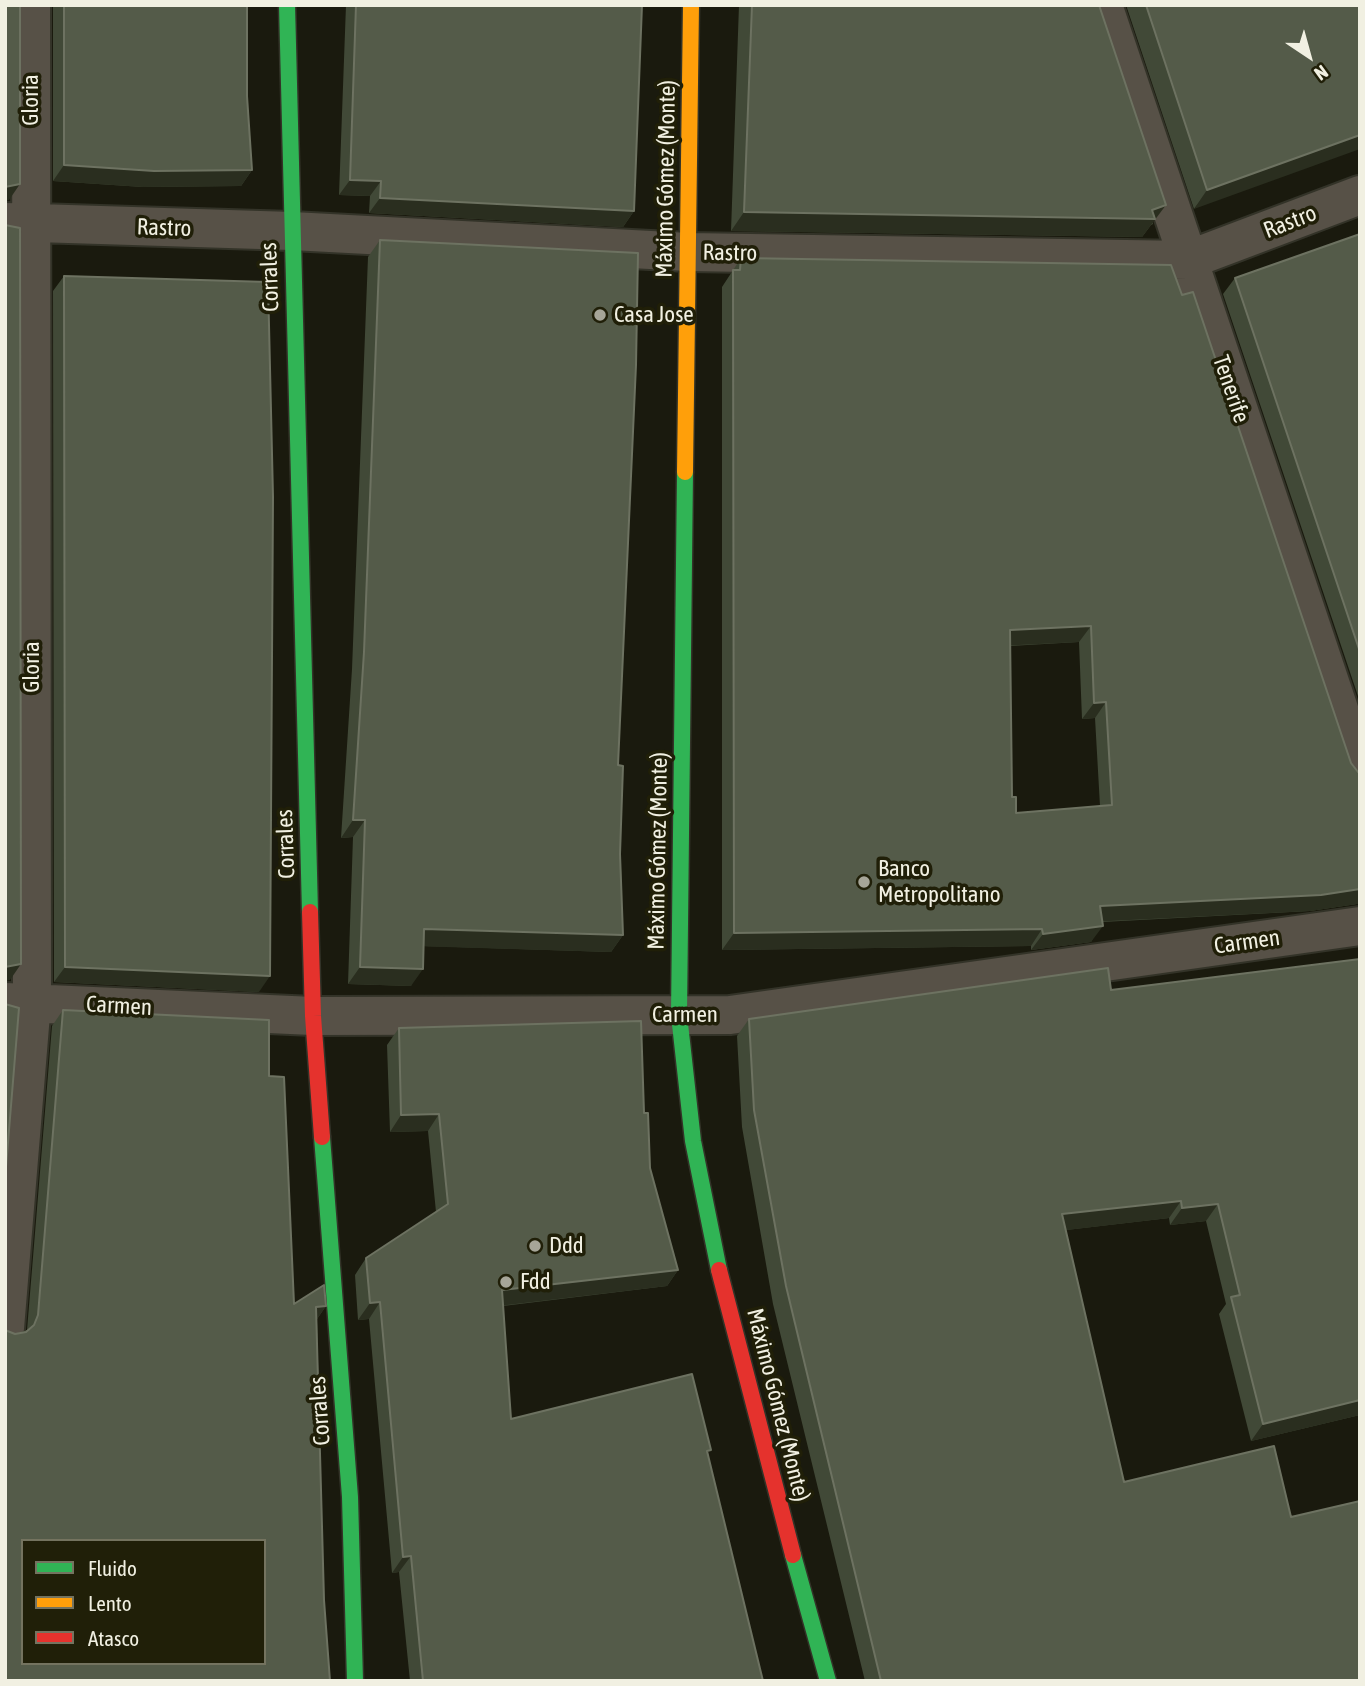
<!DOCTYPE html>
<meta charset="utf-8">
<style>
body{margin:0}
#map{position:relative;width:1365px;height:1686px;overflow:hidden;background:#1a1a0e;font-family:"Asap Condensed",sans-serif}
canvas{display:block}
.frame{position:absolute;inset:0;border:7px solid #f1f0e2;pointer-events:none}
.legend{position:absolute;left:21px;top:1539px;width:245px;height:126px;box-sizing:border-box;background:#201f08;border:2px solid #74735f;margin:0;padding:9px 12px;list-style:none;font-size:21px;color:#f1f0e2}
.legend li{display:flex;align-items:center;gap:14px;height:35px}
.legend b{width:35px;border:2px solid #74735f}
.north{position:absolute;left:1274px;top:21px;width:70px;height:70px;-webkit-text-stroke:5px #201f08;paint-order:stroke;rotate:144deg;font-size:19px;font-weight:700;line-height:28px;text-align:center;color:#f1f0e2}
.north::after{content:'';display:block;margin:auto;width:24px;height:32px;background:#f1f0e2;clip-path:polygon(50% 0,100% 100%,50% 72%,0 100%)}
</style>
<div id="map">
<canvas width="1365" height="1686"></canvas>
<div class="frame"></div>
<ul class="legend">
<li><b style="height:9px;background:#30b455"></b>Fluido</li>
<li><b style="height:9px;background:#ff9f0a"></b>Lento</li>
<li><b style="height:9px;background:#e5322d"></b>Atasco</li>
</ul>
<div class="north">N</div>
</div>
<script>
const context = document.querySelector('canvas').getContext('2d');
context.lineJoin = 'round';
function stroke(path, color, width, dash) {
  context.strokeStyle = color;
  context.lineWidth = width;
  context.lineCap = dash ? 'butt' : 'round';
  context.setLineDash(dash || []);
  context.stroke(path);
}
function fillPath(path, color) {
  context.fillStyle = color;
  context.fill(path, 'evenodd');
}
function drawText(font, color, halo, rows, align = 'center') {
  context.font = font + ' "Asap Condensed",sans-serif';
  context.lineWidth = 7;
  context.setLineDash([]);
  context.textBaseline = 'middle';
  context.strokeStyle = halo;
  context.fillStyle = color;
  for (const [text, x, y, turn = 0] of rows) {
    context.save();
    context.translate(x, y);
    context.rotate((+turn || 0) * Math.PI / 180);
    context.textAlign = isNaN(turn) ? turn : align;
    if (halo) context.strokeText(text, 0, 0);
    context.fillText(text, 0, 0);
    context.restore();
  }
}
const street = new Path2D(`
 M1103 5 1360 772
 M5 222 292 231 688 252 1188 260 1360 195
 M5 1002 313 1016 730 1015 1360 926
 M5 1328 32 1002 31 5`);
const fast = new Path2D(`
 M287 5 310 912
 M685 472 679 1015 693 1141 719 1270
 M322 1137 350 1497 355 1681
 M793 1555 828 1681`);
const slow = new Path2D(`
 M685 472 691 5`);
const jam = new Path2D(`
 M310 912 313 1016 322 1137
 M719 1270 793 1555`);
const wall = new Path2D(`
 M53 5H247V96L252 170 241 186 143 187 53 181Z
 M346 5H642L634 211 623 227 369 213 370 196 339 195Z
 M739 5H1099L1153 224 1151 225 1142 237 731 231Z
 M1126 5H1360L1194 209Z
 M1360 234V702L1223 294 1235 278Z
 M380 240 618 765 623 935 611 952 424 946 411 986 348 984 353 837 341 838 352 669 368 257Z
 M741 258 1357 904 1310 911 1102 922 1091 942 1031 950V946L722 950V287ZM1079 642 1082 719 1095 718 1100 806 1016 813 1012 797 1010 646Z
 M64 276 259 992 54 982 53 291Z
 M1360 959V1415L1251 1441 1219 1314 1226 1304 1206 1221 1170 1225 1169 1218 1066 1230 1124 1482 1291 1517 1360 1681H865L773 1304 742 1127 737 1036 749 1019 1111 990Z
 M63 1010 269 1076 294 1304 326 1306 317 1319 324 1600 15 1334 27 1330 52 1026Z
 M399 1028 644 1113 650 1168 678 1270 667 1286 503 1306 511 1419 708 1455 763 1681H410L399 1572 392 1573 369 1319 358 1320 355 1275 366 1258 436 1212 428 1131 390 1132 387 1045Z`);
const shadedWall = new Path2D(`
 M1360 135V149L1194 209 1207 190Z
 M64 165 252 170 241 186 143 187 53 181Z
 M350 180 381 181 370 196 339 195Z
 M20 184 9 200 5 201V187Z
 M380 198 634 211 623 227 369 213Z
 M1166 205 1142 237 731 231 744 212 1152 210Z
 M1091 626 1079 642 998 646 1010 630Z
 M1106 702 1095 718 1082 719 1094 703Z
 M353 820H365L353 837 341 838Z
 M1360 889V905L1357 904 1310 911 1089 922 1100 906Z
 M1103 926 1091 942 1031 950 1043 934Z
 M424 929 623 935 611 952 412 946Z
 M1042 929 1031 946 722 950 734 933Z
 M21 964 10 980 5 981V967Z
 M65 967 270 976 259 992 54 982Z
 M360 967 423 969 411 986 348 984Z
 M439 1114 428 1131 390 1132 401 1115Z
 M1181 1201 1169 1218 1050 1232 1062 1214Z
 M1218 1204 1206 1221 1170 1225 1182 1208Z
 M678 1270 667 1286 490 1307 502 1290Z
 M380 1302 369 1319 358 1320 370 1303Z
 M326 1306 315 1322 316 1307Z
 M1360 1400V1415L1251 1441 1263 1424Z
 M411 1556 399 1572 392 1573 403 1557Z`);
const building = new Path2D(`
 M5 5H20V184L5 187Z
 M64 5H247V96L252 170 154 171 64 165Z
 M356 5H642L634 211 380 198 381 181 350 180Z
 M752 5H1099L1166 205 1152 210 1155 219 744 212Z
 M1146 5H1360V135L1207 190Z
 M5 225 20 228 21 964 5 967Z
 M1360 234V652L1235 278Z
 M380 240 638 253 636 365 618 765 623 766 620 854 623 935 424 929 423 969 360 967 365 820H353L364 652Z
 M741 258 1171 265 1182 295 1193 292 1351 763 1358 772 1360 773V889L1321 895 1100 906 1103 926 1043 934 1042 929 734 933 733 270H740ZM1091 626 1094 703 1106 702 1112 805 1016 813V797H1012L1010 630Z
 M64 276 268 282 273 497 270 976 65 967Z
 M1360 959V1400L1263 1424 1231 1297 1240 1295 1218 1204 1182 1208 1181 1201 1062 1214 1124 1482 1274 1446 1291 1517 1360 1501V1681H881L786 1286 754 1110 749 1019 1108 968 1111 990Z
 M5 1004 19 1008 5 1179Z
 M63 1010 269 1020V1076L284 1077 294 1304 324 1285 326 1306 316 1307 324 1600 330 1681H5V1330L15 1334 26 1332 34 1325 38 1315ZM23 1541H264V1663H23Z
 M641 1021 644 1113H648L650 1168 678 1270 502 1290 511 1419 692 1374 711 1450 707 1451 763 1681H423L411 1556 403 1557 380 1302 370 1303 366 1258 448 1204 439 1114 401 1115 399 1028Z`);
const markers = [
 [600,315,7,"#a6a598"],
 [864,882,7,"#a6a598"],
 [535,1246,7,"#a6a598"],
 [506,1282,7,"#a6a598"]
];
const streetNames = [
 ["Gloria",31,100,-90],
 ["Máximo Gómez (Monte)",666,179,-89],
 ["Rastro",1290,222,-21],
 ["Rastro",164,228,2],
 ["Rastro",730,253,1],
 ["Corrales",270,277,-92],
 ["Tenerife",1231,389,71],
 ["Gloria",32,667,-90],
 ["Corrales",286,844,-92],
 ["Máximo Gómez (Monte)",658,851,-89],
 ["Carmen",1247,942,-8],
 ["Carmen",119,1006,3],
 ["Carmen",685,1015],
 ["Máximo Gómez (Monte)",778,1405,76],
 ["Corrales",320,1411,-94]
];
const poiNames = [
 ["Casa Jose",614,315],
 ["Banco",878,869],
 ["Metropolitano",878,895],
 ["Ddd",549,1246],
 ["Fdd",520,1282]
];
stroke(street, '#333328', 42);
stroke(fast, '#333328', 19);
stroke(slow, '#333328', 19);
stroke(jam, '#333328', 19);
stroke(street, '#575147', 38);
stroke(fast, '#30b455', 16);
stroke(slow, '#ff9f0a', 16);
stroke(jam, '#e5322d', 16);
fillPath(wall, '#414937');
fillPath(shadedWall, '#2a2e1f');
fillPath(building, '#545b49');
stroke(building, '#6d7261', 2);
for (const [x, y, r, color] of markers) {
  const dot = new Path2D();
  dot.arc(x, y, r, 0, 2 * Math.PI);
  context.fillStyle = color;
  context.fill(dot);
  stroke(dot, '#201f08', 2.5);
}
drawText('23px', '#f1f0e2', '#201f08', streetNames);
drawText('23px', '#f1f0e2', '#201f08', poiNames, 'left');
</script>
